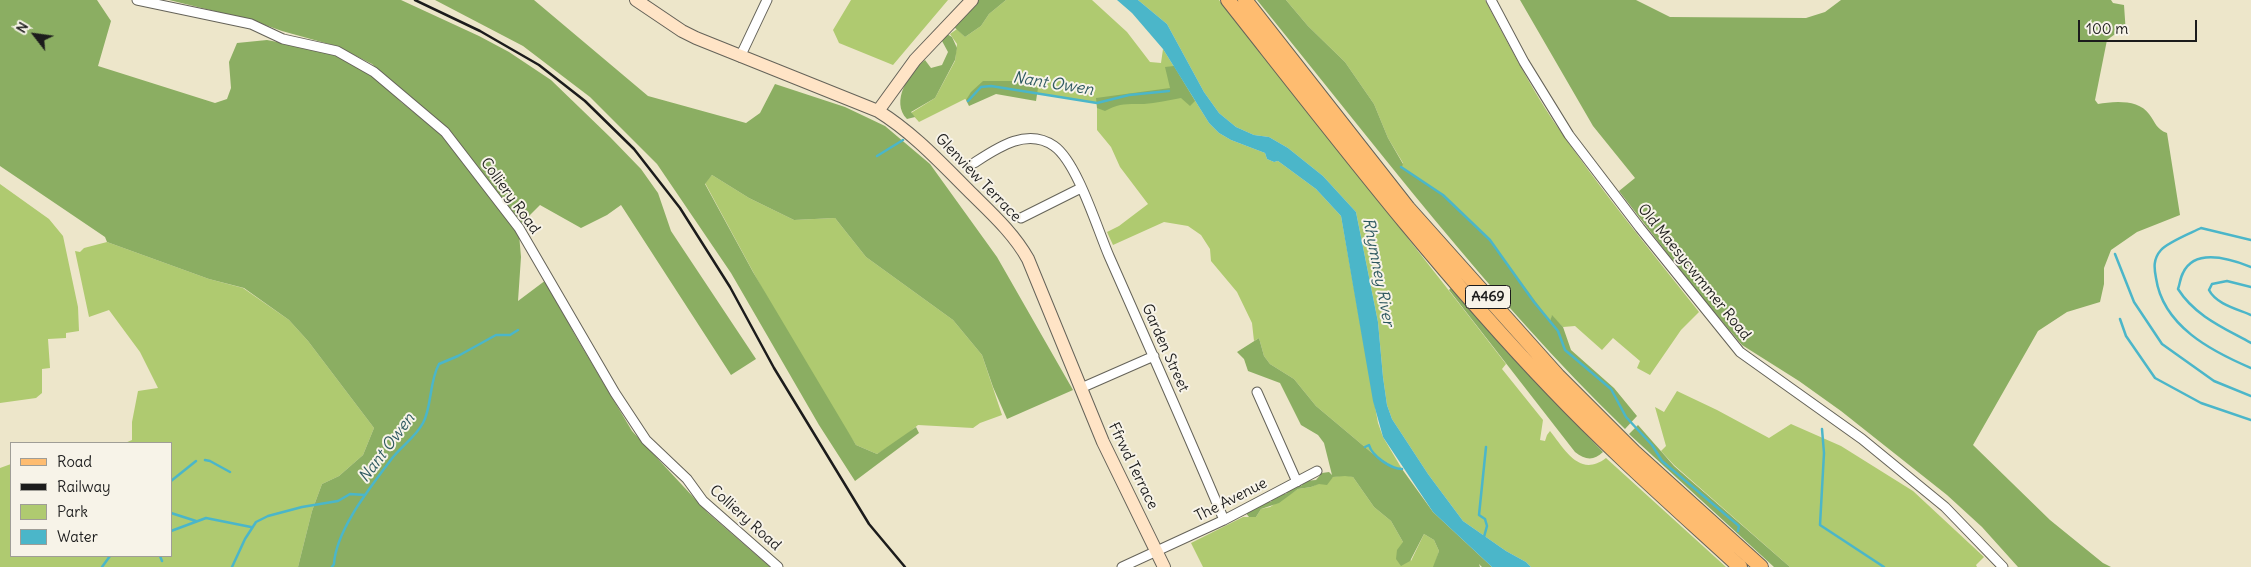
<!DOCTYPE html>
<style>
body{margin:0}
#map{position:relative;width:2251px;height:567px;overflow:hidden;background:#ede6ca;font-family:Delius,sans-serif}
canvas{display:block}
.legend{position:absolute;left:10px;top:442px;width:162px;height:115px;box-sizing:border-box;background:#f7f3e8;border:1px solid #9f9d96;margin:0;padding:6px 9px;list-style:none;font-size:15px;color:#1c1c1c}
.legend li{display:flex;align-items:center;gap:10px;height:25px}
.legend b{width:25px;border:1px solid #9f9d96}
.north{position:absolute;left:10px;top:10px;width:50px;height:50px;-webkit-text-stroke:4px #f7f3e8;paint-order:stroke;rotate:300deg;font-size:14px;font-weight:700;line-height:20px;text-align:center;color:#1c1c1c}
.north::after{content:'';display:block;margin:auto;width:18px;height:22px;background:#1c1c1c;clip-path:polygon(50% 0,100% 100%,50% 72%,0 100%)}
.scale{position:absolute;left:2078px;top:20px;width:119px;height:22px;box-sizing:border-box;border:2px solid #1c1c1c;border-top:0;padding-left:6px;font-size:15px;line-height:18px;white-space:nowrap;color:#1c1c1c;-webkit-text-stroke:4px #f7f3e8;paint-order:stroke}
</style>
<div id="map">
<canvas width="2251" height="567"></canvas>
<ul class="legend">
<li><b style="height:6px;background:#febc70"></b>Road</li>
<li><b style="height:6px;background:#1c1c1c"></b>Railway</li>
<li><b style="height:14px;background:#afca70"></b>Park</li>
<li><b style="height:14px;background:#4bb6c9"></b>Water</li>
</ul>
<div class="north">N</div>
<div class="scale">100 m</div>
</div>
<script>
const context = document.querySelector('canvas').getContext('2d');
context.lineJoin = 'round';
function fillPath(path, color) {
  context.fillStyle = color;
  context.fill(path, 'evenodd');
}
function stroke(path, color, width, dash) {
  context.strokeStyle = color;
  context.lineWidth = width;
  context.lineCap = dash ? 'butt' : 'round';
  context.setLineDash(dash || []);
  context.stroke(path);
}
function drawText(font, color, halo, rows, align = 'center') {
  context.font = font + ' Delius,sans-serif';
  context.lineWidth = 4;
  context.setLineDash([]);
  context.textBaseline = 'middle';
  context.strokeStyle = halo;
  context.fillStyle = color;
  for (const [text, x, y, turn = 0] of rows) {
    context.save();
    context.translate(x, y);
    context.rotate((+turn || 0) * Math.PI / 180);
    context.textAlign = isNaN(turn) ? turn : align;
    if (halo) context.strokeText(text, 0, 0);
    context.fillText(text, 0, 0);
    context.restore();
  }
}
const green = new Path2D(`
 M851 0H948L893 65 839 43 833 30Z
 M1006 0H1092L1127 32 1150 62 1161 63 1163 49 1209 123 1219 133 1231 140 1265 153 1267 159 1274 162 1278 161 1316 189 1341 216 1378 423 1383 437 1402 469H1397L1372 453 1316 406 1294 379 1270 364 1264 356 1259 338 1254 341 1252 323 1237 292 1211 261 1210 249 1201 235 1188 226 1164 222 1113 245 1107 232 1119 226 1148 204 1120 167 1111 147 1097 130V103L991 86 968 101 965 99 919 122 911 113 935 98 955 61 957 44 950 34 957 29 965 37 981 26 989 14Z
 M1138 0H1219C1315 121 1412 242 1506 364L1502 369 1543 420 1540 440 1545 441 1547 435 1550 431C1565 450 1580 478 1606 458L1726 567H1531L1526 562 1506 551 1463 521 1428 474 1392 419 1387 405 1383 377 1378 322 1356 212 1323 176 1288 148 1269 137 1254 135 1236 127 1219 113 1204 92 1167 24Z
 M1286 0H1485C1507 41 1528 83 1554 122 1599 188 1650 250 1699 312L1681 330 1650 375 1637 368 1640 361 1613 338 1602 350 1575 326 1563 327 1552 316 1550 322 1490 240 1443 195 1401 167 1403 163 1388 138 1374 104 1345 62 1308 26Z
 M712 175 749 198 794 220 835 218 866 257 953 320 982 355 1002 415 980 423 973 428 918 425 900 440 877 454 856 445 803 364 705 183Z
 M0 184 49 219 63 236 78 307 79 331 66 333V338L48 339 50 368 42 369V393L36 398 0 403Z
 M107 242 209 279 243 288 289 320 308 341 374 428 363 455 339 476 322 484 312 511 298 567H0V468L11 464V556H171V443H125L132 440V422L138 391 158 388 140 352 109 310 89 317 75 251 80 252 84 248Z
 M1677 391 1717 410 1769 438 1791 424 1841 446 1913 491 1984 557 1976 565 1977 567H1790L1674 465 1661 451 1666 446 1655 407 1664 412Z
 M1345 475 1353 477 1374 507 1391 521 1403 542 1411 561 1424 534 1434 540 1439 551 1434 567H1203L1191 543 1243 517H1256L1261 509 1270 507 1298 489 1311 487 1333 477Z`);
const forest = new Path2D(`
 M0 0H97L111 21 98 66 215 103 227 99 231 88 229 62 237 43 267 40 335 53 373 74 401 102 442 135 519 234 521 257 518 301 546 280 575 335 632 431 708 513 770 567H298L312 511 322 484 339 476 363 455 374 428 308 341 289 320 244 288 209 279 107 242 105 237 0 166Z
 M169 0H401L479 36 509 52 551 80 610 137 641 169 658 193 671 231 756 359 731 375 621 205 607 215 581 228 540 205 522 223 481 172 372 64 336 46 282 31 251 20Z
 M435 0H534L648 96 746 123 760 113 775 84 845 107 885 126 930 164 997 257 1073 390 1007 419 993 387 982 355 953 320 866 257 835 218 794 220 749 198 712 175 705 184 753 272 856 445 877 454 916 427 919 433 855 481 819 425 731 273 657 164 590 97 523 46Z
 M978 0H1006L989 14 981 26 965 37 953 26Z
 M1257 0H1286L1308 26 1345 62 1374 104 1388 138 1403 164 1402 167 1443 195 1490 240 1550 321 1552 315 1563 327 1571 350 1614 388 1637 416 1625 429C1489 297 1376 146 1257 0Z
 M1520 0H1636L1670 17 1806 18 1825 12 1841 0H2111L2113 3 2124 5 2126 34 2118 32 2107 40 2095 100 2098 104C2113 101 2139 99 2149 114 2156 123 2156 129 2167 133L2180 215 2137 232 2111 250 2104 268V284L2100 302 2067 312 2038 331 1973 445 2050 520 2103 563 2111 567H2018L1982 527 1947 495 1841 411 1799 381 1742 345 1694 288 1619 191 1635 178 1593 126Z
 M947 34 952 37 957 48 955 60 935 98 911 112 915 117 907 119C890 102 909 72 925 60L931 68 942 65 948 52 942 41Z
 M1174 66 1195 101 1190 106 1181 98C1169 100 1156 103 1144 104 1128 104 1119 103 1105 111L1097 108 1096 98 1170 88 1165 67Z
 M983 81H1013L1038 88 1036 101 996 94 969 106 966 100 971 92Z
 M1451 288 1508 353 1603 452C1594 461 1585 460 1575 452L1449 290Z
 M1259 338 1264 356 1270 364 1294 379 1316 406 1372 453 1397 469H1402L1433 512 1492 567H1482L1479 564 1480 567H1433L1439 551 1434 540 1424 534 1410 561 1401 566 1396 559 1397 550 1403 542 1391 521 1374 507 1353 477 1345 476 1333 477 1327 485 1319 484 1311 487 1298 489 1279 503 1261 509 1256 517H1249L1245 512 1262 501 1271 502 1274 494H1286L1289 488 1301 486 1305 481 1316 480 1322 473 1329 472 1332 475 1324 443 1318 435 1301 425 1280 383 1248 371 1244 359 1237 352Z
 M1638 425 1674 466 1790 567H1774L1629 434Z`);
const water = new Path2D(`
 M1117 0H1138L1167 24 1204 92 1219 113 1236 127 1254 135 1269 137 1288 148 1323 176 1356 212 1378 322 1383 377 1387 405 1392 419 1428 474 1463 521 1506 551 1526 562 1531 567H1492L1433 512 1383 437 1373 401 1341 216 1316 189 1278 161 1274 162 1267 159 1265 153 1231 140 1219 133 1209 123 1163 49 1132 13Z`);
const stream = new Path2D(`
 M968 101 981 87 991 86 1097 103 1129 95 1169 91
 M877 156 903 140
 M1401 167 1443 195 1490 240 1534 302 1558 331 1565 350 1611 389 1626 417 1652 445 1662 461 1739 526 1738 531
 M2251 240 2201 228C2191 233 2168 242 2161 250 2153 259 2154 268 2156 278 2163 326 2211 351 2251 368
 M2115 254 2134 302 2162 344 2214 381 2251 396
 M2251 267C2231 259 2195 247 2183 273 2180 278 2180 284 2178 289 2195 316 2224 328 2251 343
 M2251 287 2227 281 2212 284 2209 290C2216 304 2237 309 2251 315
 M2120 319 2126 336 2155 378 2201 403 2251 420
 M1822 429 1824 453 1820 525 1884 567
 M1365 447 1369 445C1372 456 1391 469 1402 469
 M205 460 210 461 230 472
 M171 481 196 461
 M171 513 196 521
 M171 531 206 518 251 527
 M1484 537 1487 526 1485 519 1479 515 1486 447
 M160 556 162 561
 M102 567 110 556
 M232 567 245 539 256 522 268 516 302 507 338 501 350 494 365 495
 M332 567 334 564C336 530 370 488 390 461 400 447 415 438 423 423 432 407 429 382 439 364L458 356 496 335H510L518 330`);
const street = new Path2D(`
 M137 0 251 24 283 39 337 51 374 72 445 132 519 228 615 393 646 440 687 479 703 501 778 567
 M1491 0 1524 62 1569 135 1640 228 1740 352 1862 439 1945 507 2003 567
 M740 57 767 0
 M974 163C997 148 1027 127 1054 146 1077 162 1097 228 1109 256 1148 344 1187 432 1224 520
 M1021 218 1081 188
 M1081 388 1154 356
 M1257 392 1297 482
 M1122 567 1224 520 1317 471`);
const secondary = new Path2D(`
 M636 0 682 31 696 38 878 111C912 132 939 161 968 190 989 211 1013 232 1028 259L1103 442 1164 567
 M878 111 915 60 972 0`);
const primary = new Path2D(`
 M1228 0C1333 133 1436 268 1553 390 1612 452 1677 509 1740 567
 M1245 0 1408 208 1558 376 1634 452 1761 567`);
const rail = new Path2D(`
 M415 0 480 31 539 65 585 101 634 149 680 208 730 287 774 368 869 524 905 567`);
const shields = [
 [1488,297,45]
];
const shieldNames = [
 ["A469",1488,297]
];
const streetNames = [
 ["Glenview Terrace",978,178,46],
 ["Colliery Road",510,196,54],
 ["Old Maesycwmmer Road",1694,272,51],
 ["Garden Street",1165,348,66],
 ["Ffrwd Terrace",1133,466,64],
 ["The Avenue",1231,500,-27],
 ["Colliery Road",745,518,42]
];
const waterNames = [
 ["Nant Owen",1053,84,9],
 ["Rhymney River",1378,272,79],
 ["Nant Owen",387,448,-53]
];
fillPath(green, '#afca70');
fillPath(forest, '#8bae62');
fillPath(water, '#4bb6c9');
stroke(stream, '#4bb6c9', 2.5);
stroke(street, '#656359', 11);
stroke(secondary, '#656359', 14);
stroke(primary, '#656359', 16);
stroke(street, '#fff', 9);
stroke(secondary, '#ffe4c6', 12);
stroke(primary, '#febc70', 14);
stroke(rail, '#1c1c1c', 2.5);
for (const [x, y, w] of shields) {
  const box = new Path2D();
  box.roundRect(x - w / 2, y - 11.5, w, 23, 4);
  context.fillStyle = '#f7f3e8';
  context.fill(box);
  stroke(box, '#1c1c1c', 1);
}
drawText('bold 14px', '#1c1c1c', null, shieldNames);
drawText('15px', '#1c1c1c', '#f7f3e8', streetNames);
drawText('italic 16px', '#2f5a61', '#f7f3e8', waterNames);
</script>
